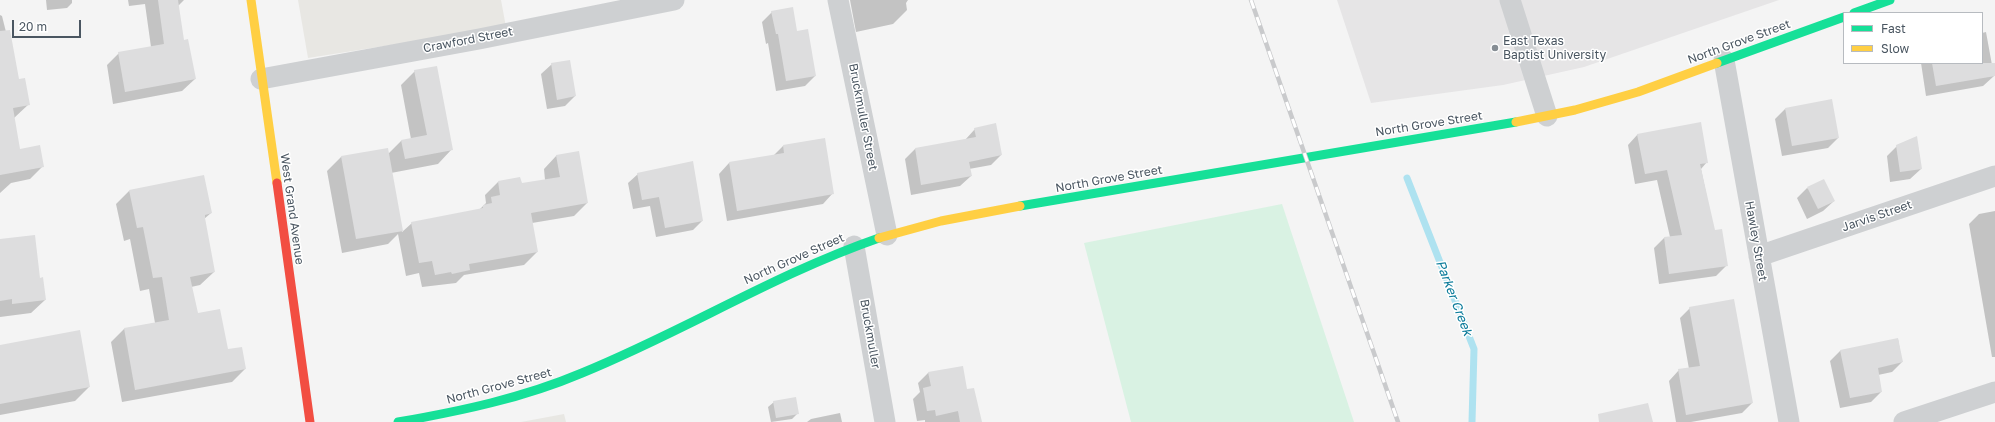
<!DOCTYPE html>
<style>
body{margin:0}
#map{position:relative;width:1995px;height:422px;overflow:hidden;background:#f4f4f4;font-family:"Golos Text",sans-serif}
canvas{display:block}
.legend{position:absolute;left:1843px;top:12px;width:140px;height:52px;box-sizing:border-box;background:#fff;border:1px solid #b7bbc0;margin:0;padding:5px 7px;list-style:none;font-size:12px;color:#4a5661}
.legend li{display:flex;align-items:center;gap:8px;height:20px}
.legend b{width:20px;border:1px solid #b7bbc0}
.scale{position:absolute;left:12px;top:20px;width:69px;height:18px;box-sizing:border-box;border:2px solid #4a5661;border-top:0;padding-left:5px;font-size:12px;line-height:14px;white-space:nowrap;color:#4a5661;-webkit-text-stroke:3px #fff;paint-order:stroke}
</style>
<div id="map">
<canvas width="1995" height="422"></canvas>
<ul class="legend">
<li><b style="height:5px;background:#16e098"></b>Fast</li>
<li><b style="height:5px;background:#ffcf43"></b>Slow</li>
</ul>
<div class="scale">20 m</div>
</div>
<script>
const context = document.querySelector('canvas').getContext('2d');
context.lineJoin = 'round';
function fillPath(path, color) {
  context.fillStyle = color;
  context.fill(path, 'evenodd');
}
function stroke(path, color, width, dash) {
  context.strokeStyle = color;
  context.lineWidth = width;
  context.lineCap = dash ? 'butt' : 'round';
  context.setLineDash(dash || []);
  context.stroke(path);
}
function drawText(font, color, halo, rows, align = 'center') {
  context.font = font + ' "Golos Text",sans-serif';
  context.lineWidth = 3;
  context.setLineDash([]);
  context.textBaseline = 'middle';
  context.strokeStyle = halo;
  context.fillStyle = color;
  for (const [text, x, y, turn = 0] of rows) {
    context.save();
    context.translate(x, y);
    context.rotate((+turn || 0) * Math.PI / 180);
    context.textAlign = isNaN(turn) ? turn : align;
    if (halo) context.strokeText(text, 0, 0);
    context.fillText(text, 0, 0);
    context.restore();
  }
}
const commercial = new Path2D(`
 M298 0H501L506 27 308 58Z
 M564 414 566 422H521Z`);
const education = new Path2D(`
 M1337 0H1779L1584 67 1503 85 1371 103Z`);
const green = new Path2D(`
 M1282 204 1354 422H1131L1084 243Z`);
const shadow = new Path2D(`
 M46 0H72V3L67 8 47 10Z
 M128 0H184L178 6 183 41 195 79 182 91 113 104 107 65 119 53 151 47 145 4 129 6Z
 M850 0H908L906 3 907 10 893 24 856 32Z
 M772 12 796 32 815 76 805 86 776 91 768 43 766 44 762 22Z
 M0 15 2 16 18 80 29 104 14 118 19 150 43 166 30 179 11 183 0 193Z
 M1986 32 1994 76 1983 86 1926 96 1921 63H1982V33Z
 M552 64 575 96 565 106 547 109 541 74Z
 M415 71 452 149 438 164 391 173 402 232 412 223 479 210 486 203 485 195 498 182 521 185 545 180 544 169 557 155 587 203 574 216 532 223 537 252 524 265 464 275 456 283 422 287 419 273 406 276 398 234 388 244 342 253 327 171 341 157 388 154 401 141 411 139 401 85Z
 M1785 109 1838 138 1828 148 1782 156 1775 119Z
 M975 129 1001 155 991 165 969 169 971 176 960 186 911 195 905 159 915 149 965 140Z
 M1638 134 1707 162 1701 169 1714 231 1726 266 1716 276 1659 284 1654 248 1664 238 1670 237 1657 180 1635 184 1628 145Z
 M824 139 833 193 823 204 727 221 719 174 729 163 773 156 783 146Z
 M1897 146 1921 169 1910 179 1890 182 1887 156Z
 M638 174 702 221 693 230 656 237 650 206 633 209 628 183Z
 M1807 188 1834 201 1823 211 1807 219 1797 198Z
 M129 191 211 213 204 219 214 272 200 285 191 287 197 315 245 369 232 382 122 402 111 342 124 329 155 323 149 289 140 291 130 239 124 241 116 204Z
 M1995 211V357H1992L1969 224 1979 214Z
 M0 239 39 279 45 300 31 313 0 317Z
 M1690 308 1752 403 1742 413 1691 422H1676L1669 381 1679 370 1689 369 1680 318Z
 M1898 339 1902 362 1892 372 1878 375 1881 392 1871 402 1840 408 1830 361 1840 351Z
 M0 346 89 387 75 401 0 415Z
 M962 367 966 391 980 422H925V420L917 421 913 399 920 392 918 383 928 373Z
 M774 402 797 414 792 419 771 422 768 407Z
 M840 413 842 422H807L811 419Z`);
const stream = new Path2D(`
 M1407 178 1474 349 1472 422`);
const building = new Path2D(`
 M158 0H178L184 40 188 39 196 79 125 92 118 52 164 44Z
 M793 7 797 31 808 29 816 76 786 81 778 34H776L771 11Z
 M10 30 19 79 25 78 30 105 13 108 20 149 40 145 44 167 0 175V31Z
 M570 60 576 96 557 100 551 63Z
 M1932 63H1995V76L1936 86Z
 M437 66 453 150 405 159 401 140 427 135 414 70Z
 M1832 99 1839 138 1792 146 1785 108Z
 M1701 122 1708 163 1700 164 1715 230 1722 229 1728 266 1669 274 1664 237 1682 235 1667 170 1645 174 1637 134Z
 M996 123 1002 155 969 162 972 176 921 185 915 148 976 137 974 128Z
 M1917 136 1922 169 1900 172 1896 145Z
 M825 138 834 194 737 211 729 162 784 153 783 145Z
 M388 148 403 231 356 239 341 156Z
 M579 151 588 203 531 213 538 252 469 264 470 270 452 274 451 272 435 275 432 261 419 263 411 222 483 208V205L492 203 491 197 500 195 498 181 520 177 522 183 560 177 556 155Z
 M693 161 703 221 665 228 659 197 642 200 637 173Z
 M204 175 212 213 205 215V218L215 272 190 277 198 313 220 309 228 349 242 347 246 369 135 390 124 328 169 320 162 277 153 278 143 227 137 228 129 190Z
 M1824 179 1835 201 1818 209 1807 187Z
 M35 235 40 278 43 277 46 300 12 304V299L0 301V239Z
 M1734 299 1753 403 1686 415 1678 369 1700 366 1689 307Z
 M80 330 90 387 0 404V345Z
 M1898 338 1903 362 1878 368 1882 392 1850 398 1840 350Z
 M963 366 967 389 974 388 982 422H960L958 411 936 416 935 410 927 411 923 388 931 386 928 372Z
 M796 397 799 414 776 418 773 401Z
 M1648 403 1653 422H1599L1598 414Z`);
const street = new Path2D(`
 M838 0 887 235
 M1510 0 1547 116
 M1724 60 1789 422
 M261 79 479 39 674 0
 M854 246 885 422
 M1759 256 1995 176
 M1904 422 1995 392`);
const fast = new Path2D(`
 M1854 13 1890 0
 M1717 63 1844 17
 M1020 206 1516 122
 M398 422C461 411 523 398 582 373 683 332 775 274 879 238`);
const slow = new Path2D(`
 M251 0 277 183
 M1516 122 1575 110 1638 92 1717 63
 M879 238 941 221 1020 206`);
const jam = new Path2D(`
 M277 183 310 422`);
const rail = new Path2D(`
 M1251 0 1398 422`);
const markers = [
 [1495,48,4,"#868d94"]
];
const streetNames = [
 ["Crawford Street",468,40,-11],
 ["North Grove Street",1739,42,-20],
 ["Bruckmuller Street",863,117,79],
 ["North Grove Street",1429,124,-9],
 ["North Grove Street",1109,179,-10],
 ["West Grand Avenue",292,209,82],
 ["Jarvis Street",1877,216,-19],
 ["Hawley Street",1756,241,80],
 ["North Grove Street",794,259,-24],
 ["Bruckmuller",870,334,80],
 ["North Grove Street",499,386,-15]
];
const poiNames = [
 ["East Texas",1503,41],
 ["Baptist University",1503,55]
];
const waterNames = [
 ["Parker Creek",1454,298,69]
];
fillPath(commercial, '#e8e7e3');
fillPath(education, '#e6e5e6');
fillPath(green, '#d9f2e3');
fillPath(shadow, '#0003');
stroke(stream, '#aee2f0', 7);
fillPath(building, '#ddddde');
stroke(street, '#ced0d2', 21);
stroke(fast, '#16e098', 9);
stroke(slow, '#ffcf43', 9);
stroke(jam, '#f24e42', 9);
stroke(rail, '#c9cacc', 4.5);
stroke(rail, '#fff', 3, [9]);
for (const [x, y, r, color] of markers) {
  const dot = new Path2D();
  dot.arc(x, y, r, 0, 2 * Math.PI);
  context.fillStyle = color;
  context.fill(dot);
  stroke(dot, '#fff', 1.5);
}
drawText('12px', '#4a5661', '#fff', streetNames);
drawText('12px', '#4a5661', '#fff', poiNames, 'left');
drawText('italic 13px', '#0c7c9b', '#fff', waterNames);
</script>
